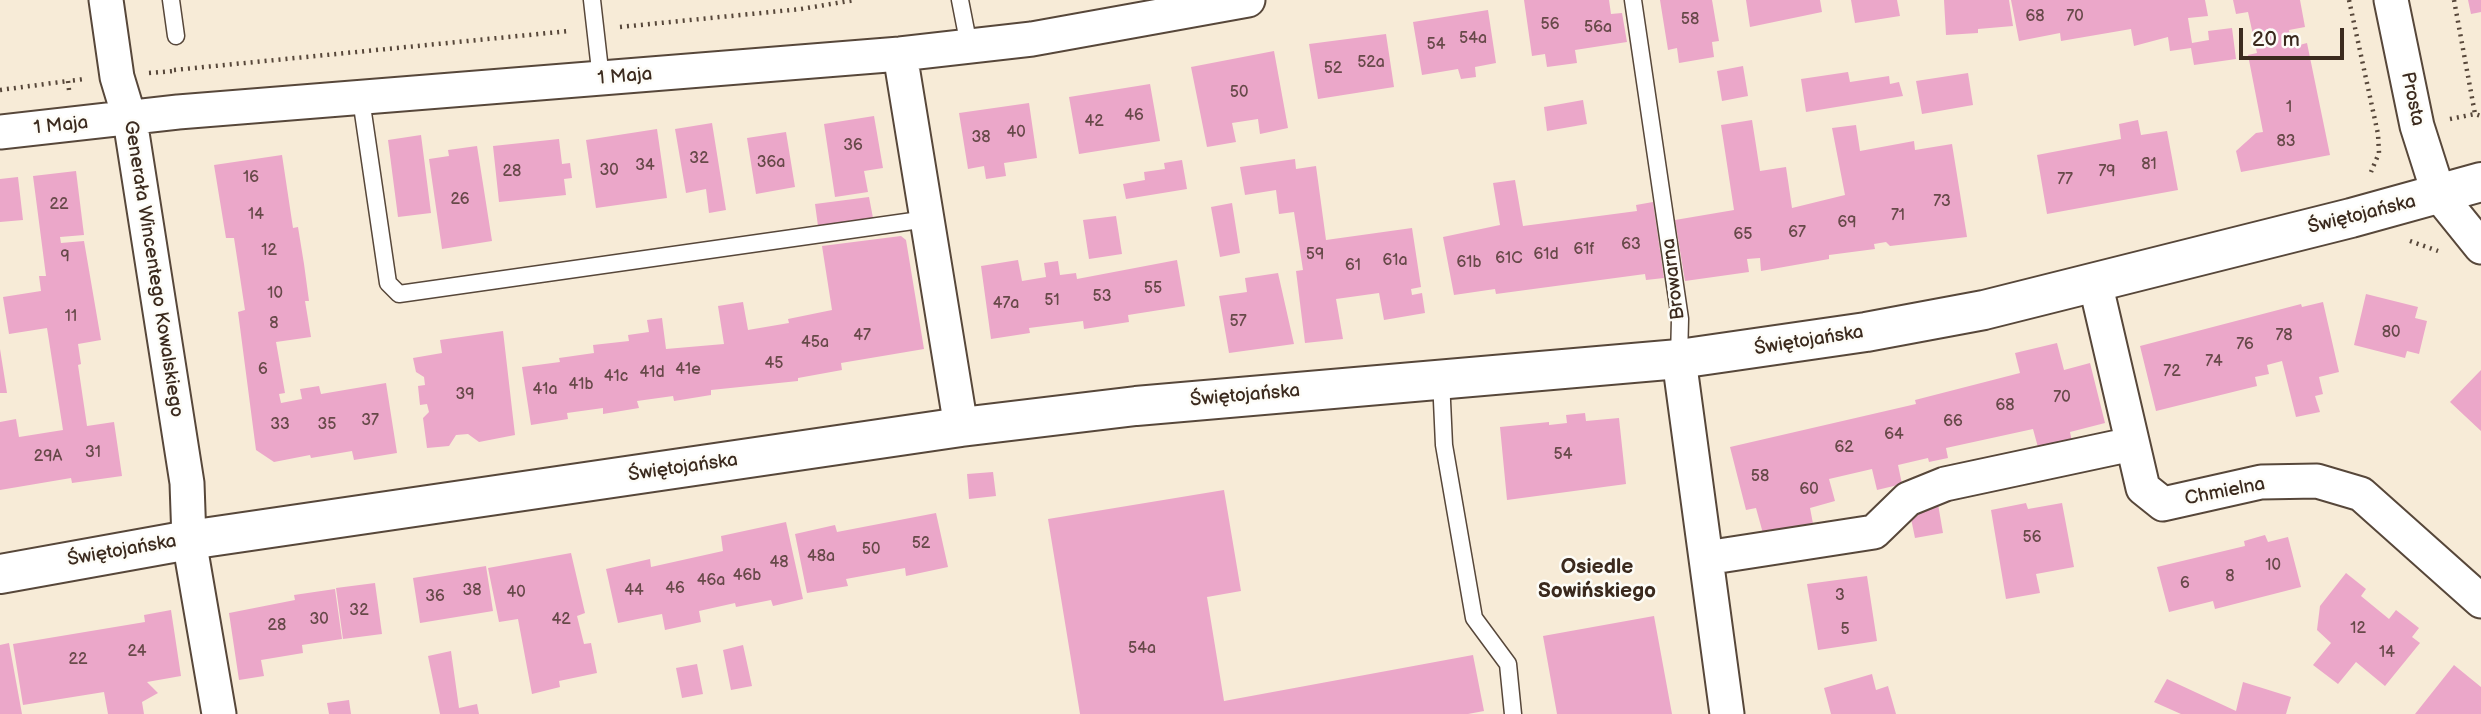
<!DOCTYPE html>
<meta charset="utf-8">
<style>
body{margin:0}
#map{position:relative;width:2481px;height:714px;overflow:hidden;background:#f7ebd7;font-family:"Balsamiq Sans",sans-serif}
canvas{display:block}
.scale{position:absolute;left:2239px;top:28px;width:105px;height:32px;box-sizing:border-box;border:4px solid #3b2a1e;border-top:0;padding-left:9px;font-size:21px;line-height:24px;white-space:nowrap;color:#3b2a1e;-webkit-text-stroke:5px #fdfcf7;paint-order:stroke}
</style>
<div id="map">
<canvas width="2481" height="714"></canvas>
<div class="scale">20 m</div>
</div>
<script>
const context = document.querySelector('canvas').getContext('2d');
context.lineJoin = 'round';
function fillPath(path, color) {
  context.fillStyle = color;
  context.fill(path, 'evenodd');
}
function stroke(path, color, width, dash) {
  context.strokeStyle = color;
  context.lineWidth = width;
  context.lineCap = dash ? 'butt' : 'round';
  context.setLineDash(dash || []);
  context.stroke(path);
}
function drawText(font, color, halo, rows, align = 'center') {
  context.font = font + ' "Balsamiq Sans",sans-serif';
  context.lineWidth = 5;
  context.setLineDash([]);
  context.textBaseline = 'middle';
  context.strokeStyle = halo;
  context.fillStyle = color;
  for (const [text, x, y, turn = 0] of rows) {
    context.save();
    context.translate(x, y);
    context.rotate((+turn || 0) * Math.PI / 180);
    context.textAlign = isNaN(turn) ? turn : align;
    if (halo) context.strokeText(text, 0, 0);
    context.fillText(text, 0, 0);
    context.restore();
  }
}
const building = new Path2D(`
 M1524 0H1609L1611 14 1622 13 1627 42 1575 50 1577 63 1547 67 1545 54 1532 56Z
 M1660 0H1712L1719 41 1712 42 1714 57 1679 63 1677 48 1668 50Z
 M1746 0H1820L1822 12 1750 27Z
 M1851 0H1897L1900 16 1855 23Z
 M1944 0H2009L2013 26 1978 29V33L1946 35Z
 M2011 0H2205L2208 16 2188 18 2192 43 2209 40 2208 31 2232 28 2236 59 2194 65 2191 48 2170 51 2168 37 2134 46 2131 29 2061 41 2060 33 2019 41Z
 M2233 0H2300L2305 27 2289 30 2292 47 2307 43 2330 155 2241 172 2236 151 2256 133 2263 132 2248 55 2257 53 2248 12 2236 14Z
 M2468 0H2481V12L2471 14Z
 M1488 10 1496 63 1475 67 1476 77 1461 79 1458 69 1422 75 1413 22Z
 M1386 34 1394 87 1318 99 1309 44Z
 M1274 51 1288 128 1260 134 1258 119 1232 123 1236 142 1207 147 1191 67Z
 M1743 66 1748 96 1722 101 1717 71Z
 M1848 72 1850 82 1889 76 1890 84 1899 82 1903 96 1806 112 1801 79Z
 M1968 73 1973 105 1922 114 1916 81Z
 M1150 84 1160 141 1079 154 1069 97Z
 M1583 100 1587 124 1547 131 1544 107Z
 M1029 103 1037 158 1004 163 1006 176 986 179 984 166 968 169 959 113Z
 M874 116 883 168 864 171 868 192 835 197 824 124Z
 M1752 120 1760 171 1786 167 1792 208 1845 195 1832 128 1856 125 1860 151 1914 141 1915 150 1952 144 1967 237 1890 246 1886 242 1874 244 1875 249 1829 255V259L1761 271 1760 258 1747 259 1749 272 1685 281 1675 220 1734 210 1721 125Z
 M2138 120 2141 135 2167 131 2178 190 2047 214 2037 155 2121 139 2119 124Z
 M712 123 726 210 709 213 706 189 686 193 675 129Z
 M657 129 667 198 596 208 586 140Z
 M786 132 795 187 756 194 747 138Z
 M421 135 431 213 398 217 388 140Z
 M559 139 562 164 570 163 572 178 564 179 566 195 499 202 493 146Z
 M477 146 492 241 442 249 429 159 449 156 448 150Z
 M282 155 293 228 298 227 304 264 309 301H305L311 337 276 342 285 393 279 394 281 403 302 399 300 389 319 386 321 394 386 383 397 453 354 460 352 451 311 458 310 455 274 462 256 450 238 312 245 310 234 238H226L214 165Z
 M1295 159 1296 169 1316 166 1326 240 1412 228 1421 287 1411 289 1412 295 1422 293 1425 313 1384 320 1379 293 1336 299 1343 339 1305 343 1296 271 1303 270 1294 212 1279 214 1276 190 1245 195 1240 167Z
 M1182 160 1187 189 1126 199 1123 184 1145 180 1144 172 1165 169 1164 163Z
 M76 171 84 235 60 237 61 243 84 241 101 340 78 344 81 364 78 365 87 426 114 422 122 476 72 483 71 478 0 490V422L16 419 19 437 63 430 47 328 9 334 3 297 41 291 39 276H46L33 176Z
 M18 177 23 220 0 222V179Z
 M1515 180 1523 226 1637 211 1636 205 1653 202 1664 278 1646 280 1645 274 1496 294 1495 289 1454 295 1443 237 1500 225 1493 183Z
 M869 197 873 218 818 226 815 204Z
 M1232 203 1240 253 1220 257 1211 207Z
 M1116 216 1122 254 1089 259 1083 220Z
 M901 236 906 240 924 349 841 363 842 370 798 378V381L711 390V395L674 401 673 396 637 401 639 408 603 414V408L567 413 568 419 531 425 522 367 560 362 559 358 594 353 593 345 629 341 628 335 649 332 647 320 662 318 666 349 724 344 718 306 743 302 748 330 789 323 788 319 832 310 822 246Z
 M1018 260 1022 281 1046 277 1044 263 1058 261 1060 275 1076 273 1077 279 1177 260 1185 306 1128 315 1129 322 1084 329 1083 321 1029 328 1030 333 991 339 981 266Z
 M1278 273 1294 344 1229 353 1219 296 1247 292 1245 278Z
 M2366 294 2418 307 2415 318 2427 321 2419 354 2407 351 2405 358 2354 345Z
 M2323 302 2339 372 2319 377 2323 394 2315 396 2320 412 2296 417 2282 361 2267 365 2269 374 2255 377 2257 386 2156 411 2140 346 2301 304 2302 307Z
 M503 331 515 435 479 442 468 434 456 435 449 446 427 448 423 418 429 412 427 404 420 405 418 386 425 385 424 377 416 372 413 358 442 353 440 340Z
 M2057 343 2064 370 2090 363 2105 423 2070 432 2072 442 2039 451 2033 429 1946 448 1948 458 1929 462 1928 458 1898 465 1902 484 1877 490 1872 469 1829 479 1835 501 1810 508 1814 529 1764 537 1756 508 1746 510 1730 447 1916 404 1915 400 2020 373 2015 353Z
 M0 349 7 393H0Z
 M2481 370V431L2450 402Z
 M1585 413 1586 421 1619 418 1626 484 1507 500 1500 427 1549 422V425L1567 423 1566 415Z
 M993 472 996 496 969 499 967 474Z
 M1224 490 1241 591 1207 597 1224 701 1473 655 1484 711 1468 714H1080L1048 519Z
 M2026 503 2028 509 2062 503 2074 567 2036 574 2040 593 2006 599 1991 510Z
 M1938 504 1943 533 1915 538 1909 509Z
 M936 513 948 567 906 576 905 568 846 579 848 586 807 593 795 534 835 525 837 532Z
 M786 522 803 599 773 606 771 600 736 607 735 603 699 611 701 622 665 630 662 614 618 623 606 569 650 559 651 567 723 551 721 536Z
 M2265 535 2268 542 2288 537 2301 587 2215 609 2213 601 2169 612 2157 567 2245 546 2244 541Z
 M571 553 585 613 577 616 584 644 591 643 597 673 559 681 560 687 532 694 518 619 499 622 488 568Z
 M486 566 493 611 420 623 413 578Z
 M2346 573 2366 589 2361 596 2389 619 2396 610 2419 628 2412 637 2420 643 2385 686 2356 662 2338 684 2313 665 2331 643 2317 630 2320 606Z
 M1867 576 1877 641 1818 650 1807 584Z
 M375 583 382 634 343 639 336 588Z
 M335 589 342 639 302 645 303 653 261 660 264 676 239 680 229 613 295 600 294 595Z
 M171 610 181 676 147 682 158 693 142 702 144 714H108L104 692 23 705 13 644 145 622 144 615Z
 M1654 616 1672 714H1557L1543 636Z
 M9 643 22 714H0V645Z
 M743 645 752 686 731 690 723 650Z
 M451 651 459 708 477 704 479 714H440L428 656Z
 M697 664 703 694 682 698 676 668Z
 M2454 665 2481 687V714H2415Z
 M1872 674 1876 690 1888 686 1896 714H1831L1824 688Z
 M2167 679 2236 711 2243 682 2291 697 2286 714H2181L2154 702Z
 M349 700 351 714H329L327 703Z`);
const path = new Path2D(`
 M2349 0 2378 134 2379 153 2371 172
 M2454 0 2475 114
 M620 27 801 9 855 0
 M174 70 569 31
 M149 73 174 71
 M0 90 68 81
 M69 90 68 81 85 79
 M2450 119 2475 114 2481 116
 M2410 241 2438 251`);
const lane = new Path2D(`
 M171 0 176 36
 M592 0 601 79
 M960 0 969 46
 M1633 0 1680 319 1679 359
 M361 99 388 283 399 294 927 219
 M1441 379 1444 445 1474 618 1508 664 1513 714`);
const street = new Path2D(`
 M106 0 117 77 130 120 187 483 189 540 219 714
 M2391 0 2417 126 2439 195 2481 247
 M900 54 961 427
 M0 132 178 112 900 54 1032 39 1248 0
 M2095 282 2143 488 2163 504 2261 482 2317 481 2361 494 2481 601
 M1679 359 1727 714
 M1706 558 1874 532 1908 499 1945 484 2132 444`);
const secondary = new Path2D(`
 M0 574 189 540 961 427 1136 406 1679 359 1866 332 1984 310 2351 218 2481 182`);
const numberNames = [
 ["68",2035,17],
 ["70",2075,17],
 ["58",1690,20],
 ["56",1550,25],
 ["56a",1598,28],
 ["54a",1473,39],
 ["54",1436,45],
 ["52a",1371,63],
 ["52",1333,69],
 ["50",1239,93],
 ["1",2289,108],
 ["46",1134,116],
 ["42",1094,122],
 ["40",1016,133],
 ["38",981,138],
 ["83",2286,142],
 ["36",853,146],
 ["32",699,159],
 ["36a",771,163],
 ["81",2149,165],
 ["34",645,166],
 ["30",609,171],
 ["28",512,172],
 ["79",2107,172],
 ["16",251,178],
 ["77",2065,180],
 ["26",460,200],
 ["73",1942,202],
 ["22",59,205],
 ["14",256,215],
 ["71",1898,216],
 ["69",1847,223],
 ["67",1797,233],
 ["65",1743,235],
 ["63",1631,245],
 ["61f",1584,250],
 ["12",269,251],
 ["59",1315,255],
 ["61d",1546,255],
 ["9",65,257],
 ["61C",1509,259],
 ["61a",1395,261],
 ["61b",1469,263],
 ["61",1353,266],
 ["55",1153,289],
 ["10",275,294],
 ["53",1102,297],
 ["51",1052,301],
 ["47a",1006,304],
 ["11",71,317],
 ["57",1238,322],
 ["8",274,324],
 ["80",2391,333],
 ["47",862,336],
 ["78",2284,336],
 ["45a",815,343],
 ["76",2245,345],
 ["74",2214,362],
 ["45",774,364],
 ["6",263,370],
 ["41e",688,370],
 ["72",2172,372],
 ["41d",652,373],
 ["41c",616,377],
 ["41b",581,385],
 ["41a",545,390],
 ["39",465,395],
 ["70",2062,398],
 ["68",2005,406],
 ["37",370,421],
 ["66",1953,422],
 ["33",280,425],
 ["35",327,425],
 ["64",1894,435],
 ["62",1844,448],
 ["31",93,453],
 ["54",1563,455],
 ["29A",48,457],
 ["58",1760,477],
 ["60",1809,490],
 ["56",2032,538],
 ["52",921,544],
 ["50",871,550],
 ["48a",821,557],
 ["48",779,563],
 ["10",2273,566],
 ["46b",747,576],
 ["8",2230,577],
 ["46a",711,581],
 ["6",2185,584],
 ["46",675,589],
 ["38",472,591],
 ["44",634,591],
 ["40",516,593],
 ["3",1840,596],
 ["36",435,597],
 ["32",359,611],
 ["30",319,620],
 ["42",561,620],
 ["28",277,626],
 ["12",2358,629],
 ["5",1845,630],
 ["54a",1142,649],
 ["24",137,652],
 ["14",2387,653],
 ["22",78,660]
];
const streetNames = [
 ["1 Maja",625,77,-5],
 ["Prosta",2412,99,78],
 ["1 Maja",61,126,-6],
 ["Świętojańska",2362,215,-14],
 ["Generała Wincentego Kowalskiego",153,269,81],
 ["Browarna",1674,279,-97],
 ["Świętojańska",1809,341,-9],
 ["Świętojańska",1245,396,-5],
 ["Świętojańska",683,468,-8],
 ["Chmielna",2225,492,-11],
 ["Świętojańska",122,551,-10]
];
const neighbourhoodNames = [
 ["Osiedle",1597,568],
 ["Sowińskiego",1597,592]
];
fillPath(building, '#eba7c9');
stroke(lane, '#57473a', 19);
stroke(street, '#57473a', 37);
stroke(secondary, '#57473a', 42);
stroke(path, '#57473a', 4.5, [2, 5]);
stroke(lane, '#fff', 16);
stroke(street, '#fff', 33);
stroke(secondary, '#fff', 38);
drawText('16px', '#674949', null, numberNames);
drawText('19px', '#3b2a1e', '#fdfcf7', streetNames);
drawText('bold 21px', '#3b2a1e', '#fdfcf7', neighbourhoodNames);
</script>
